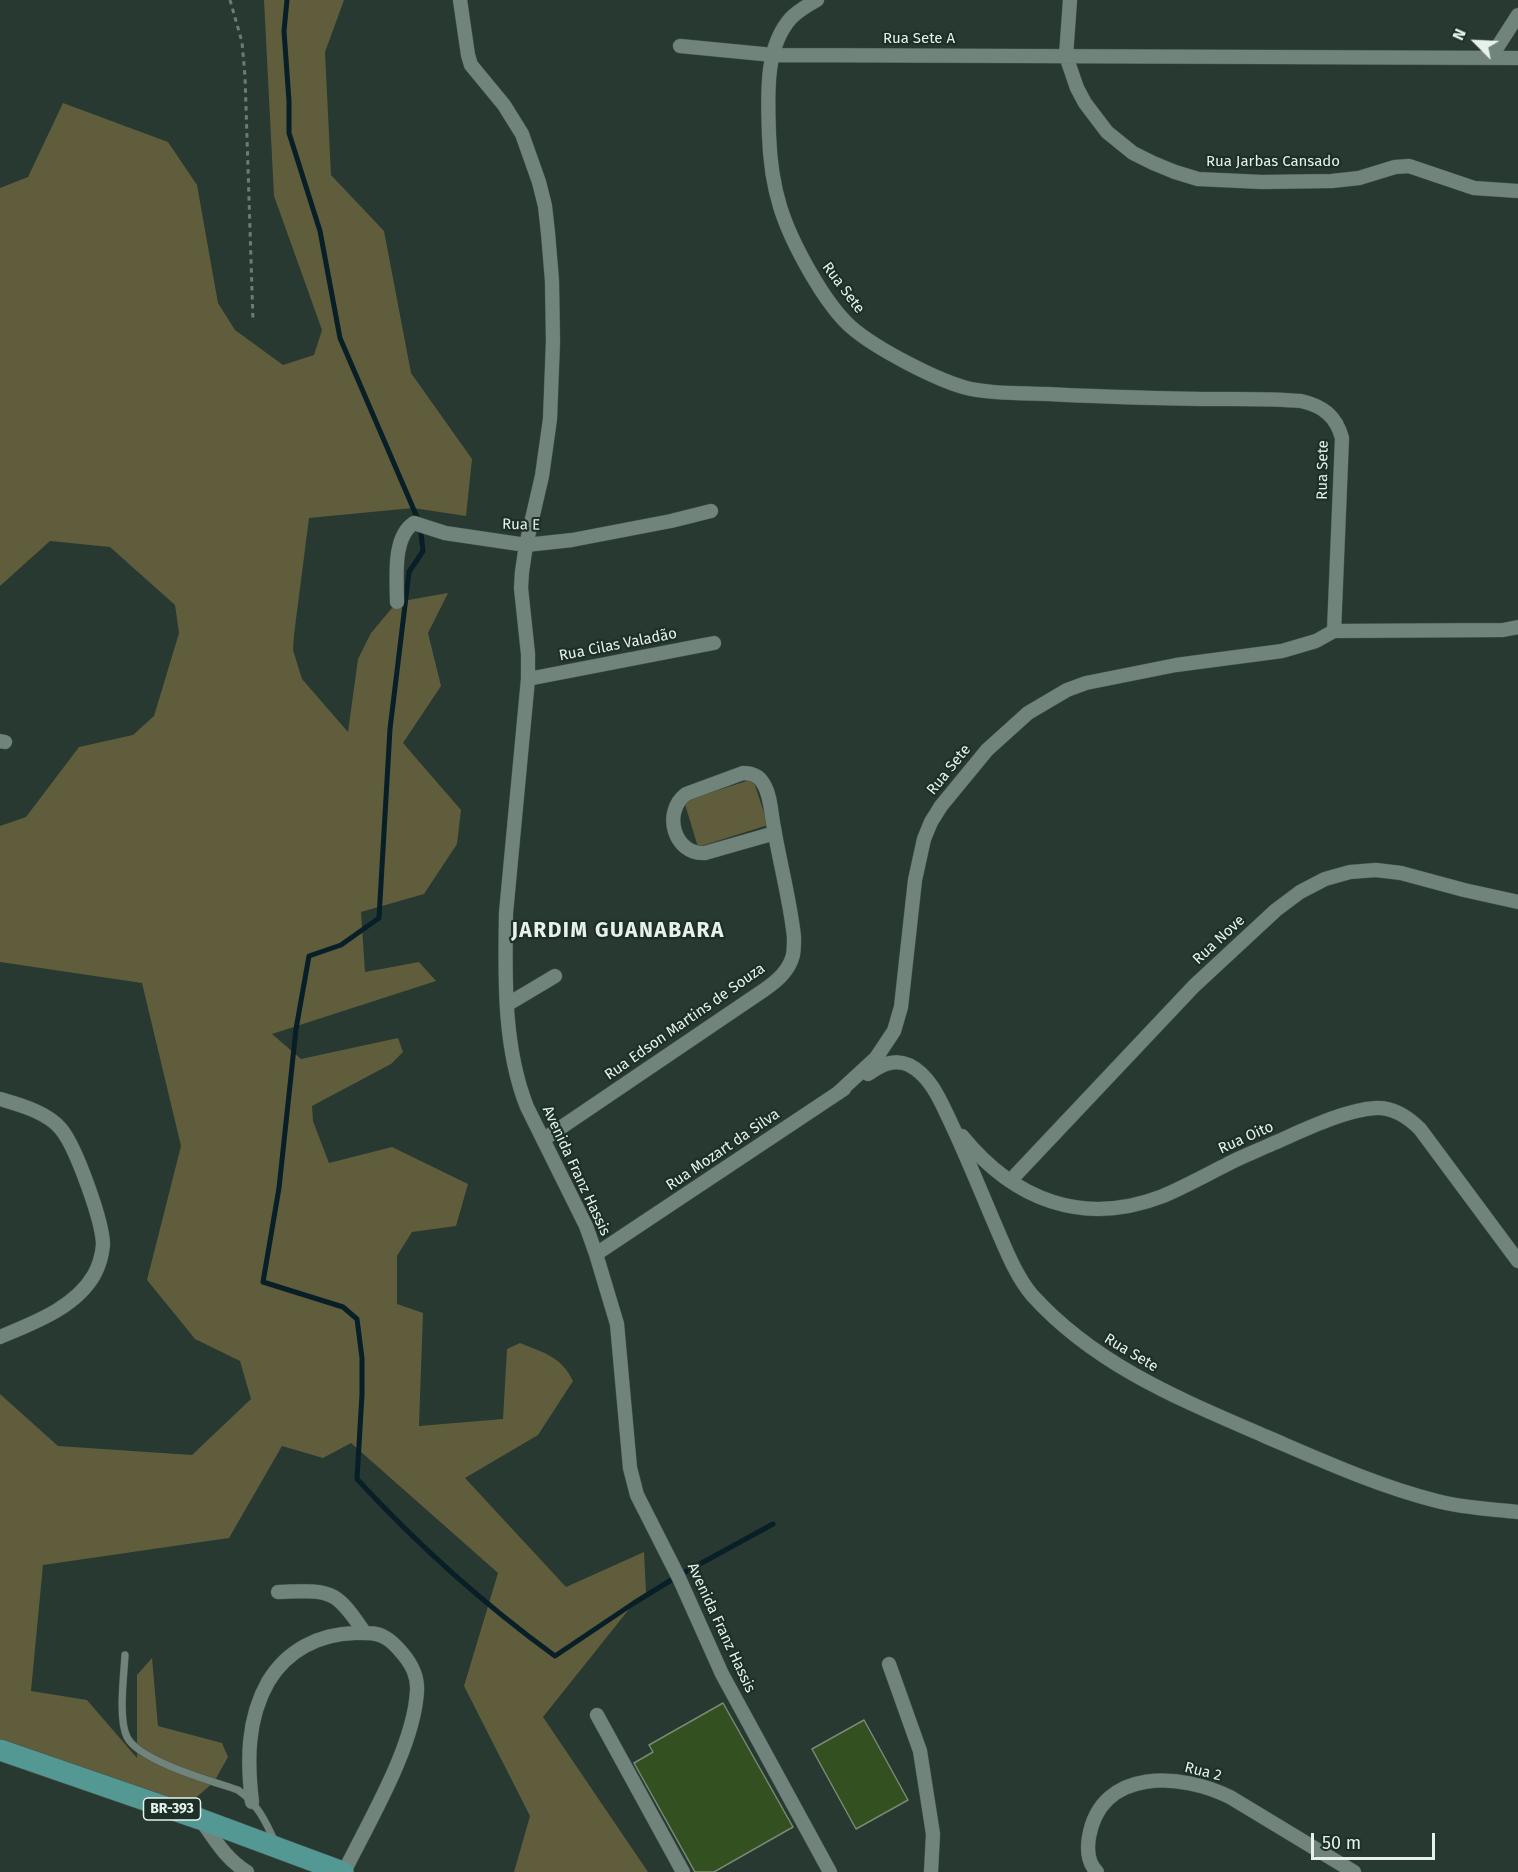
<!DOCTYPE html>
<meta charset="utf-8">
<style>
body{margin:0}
#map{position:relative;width:1518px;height:1872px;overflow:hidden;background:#273931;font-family:"Fira Sans",sans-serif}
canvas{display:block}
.north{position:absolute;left:1446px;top:12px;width:60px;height:60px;-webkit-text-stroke:4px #1d2f27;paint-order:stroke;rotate:294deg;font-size:16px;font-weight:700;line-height:24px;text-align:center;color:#e6f1eb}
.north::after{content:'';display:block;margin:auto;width:21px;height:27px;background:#e6f1eb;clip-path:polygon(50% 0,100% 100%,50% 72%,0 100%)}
.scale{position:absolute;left:1311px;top:1833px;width:124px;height:27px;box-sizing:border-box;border:3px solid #e6f1eb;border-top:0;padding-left:8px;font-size:18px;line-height:21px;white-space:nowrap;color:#e6f1eb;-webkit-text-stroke:4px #1d2f27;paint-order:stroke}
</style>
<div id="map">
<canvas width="1518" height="1872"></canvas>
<div class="north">N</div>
<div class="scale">50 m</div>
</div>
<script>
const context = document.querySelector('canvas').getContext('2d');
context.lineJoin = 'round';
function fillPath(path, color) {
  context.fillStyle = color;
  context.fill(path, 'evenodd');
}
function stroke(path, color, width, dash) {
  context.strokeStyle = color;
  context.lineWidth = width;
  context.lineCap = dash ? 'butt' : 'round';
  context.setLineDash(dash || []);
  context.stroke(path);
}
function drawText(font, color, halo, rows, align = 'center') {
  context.font = font + ' "Fira Sans",sans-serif';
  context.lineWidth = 4.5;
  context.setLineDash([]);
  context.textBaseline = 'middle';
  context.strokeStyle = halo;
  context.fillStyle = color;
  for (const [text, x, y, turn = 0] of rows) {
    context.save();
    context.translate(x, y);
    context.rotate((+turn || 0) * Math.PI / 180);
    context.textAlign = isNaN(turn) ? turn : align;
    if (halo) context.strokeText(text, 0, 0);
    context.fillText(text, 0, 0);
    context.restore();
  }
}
const green = new Path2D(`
 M264 0H344L325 52 331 175 384 231 411 373 472 459 466 516 413 508 309 518 294 635 293 650 302 679 348 732 358 659 371 633 397 602 448 593 428 633 441 686 403 743 461 810 457 844 424 894 361 912 365 972 419 962 436 981 272 1034 301 1059 398 1038 403 1052 391 1064 312 1106 313 1121 329 1163 392 1147 468 1184 456 1226 412 1232 397 1256V1304L423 1313 419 1426 503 1419 507 1349 520 1343C544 1353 561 1356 573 1381L538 1435 465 1478 566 1587 644 1552 646 1593 634 1603 543 1717 648 1872H514L530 1816 464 1686 498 1573 351 1443 323 1458 282 1446 229 1538 43 1565 31 1691 87 1700 137 1758V1675L152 1658 158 1726 222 1743 228 1757 214 1782 192 1801 170 1804 0 1739V1394L58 1446 192 1455 251 1399 240 1361 195 1339 147 1280 181 1146 142 983 0 962V826L26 817 79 747 133 735 154 716 179 633 175 605 110 547 50 541 0 586V188L28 177 63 103 168 142 197 185 218 303 235 330 283 365 314 355 322 330 274 196Z
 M753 779 768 825 698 847 684 801Z`);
const stream = new Path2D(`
 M287 0 284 31 289 101V133L320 231 340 338 420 524 423 551 409 572 390 729 379 918 341 945 309 956 296 1029 279 1188 263 1282 343 1307 357 1319 362 1358V1394L357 1479C416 1543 485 1605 555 1656L634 1603 676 1577 773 1524`);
const building = new Path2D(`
 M723 1703 793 1827 714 1872H695L634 1763 653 1752 649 1745Z
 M864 1720 908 1800 856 1829 812 1749Z`);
const path = new Path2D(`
 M230 0 242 42 245 76 253 321`);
const service = new Path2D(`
 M125 1655C124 1675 118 1719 127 1737 139 1761 212 1781 238 1790 257 1803 266 1822 275 1842`);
const minor = new Path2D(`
 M460 0 468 55 471 65 504 105 522 134 539 182 545 206 548 233 552 281 553 341 550 419 542 476 526 545 522 572 521 588 528 654V679L506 913C505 976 503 1047 527 1107L586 1226 596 1254 617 1324 630 1468 637 1495 679 1578 722 1674 830 1872
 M817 0C808 5 799 10 791 18 764 48 768 98 769 135 771 191 783 225 810 272 821 291 834 312 851 327 875 348 939 382 971 389 996 394 1022 393 1048 394 1099 397 1150 398 1202 399 1235 399 1268 398 1301 401 1323 406 1336 416 1342 438L1334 631 1316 641 1282 651 1176 665 1086 683 1067 690 1028 713 987 750 941 806 931 822 924 839 915 880 901 1007 894 1031 876 1058 838 1093
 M1070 0 1066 56 1077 88 1085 103 1107 132 1133 153 1153 163 1175 172 1198 179 1262 182 1332 181 1359 178 1395 167 1409 166 1474 188 1518 191
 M680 46 773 55 1518 58
 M1491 57 1518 15
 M397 602C397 579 392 537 414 523L445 533 526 545 572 540 671 521 711 511
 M1334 631 1503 630 1518 627
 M528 679 714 643
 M0 741 5 742
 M508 1004 555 976
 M868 1074C881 1065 894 1058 909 1065 931 1076 941 1102 951 1123 967 1157 981 1192 996 1227 1006 1250 1016 1276 1032 1295 1096 1366 1182 1400 1267 1437 1323 1461 1378 1486 1437 1501 1463 1508 1491 1509 1518 1512
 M0 1099C20 1105 47 1112 61 1129 76 1147 103 1222 103 1245 102 1255 99 1266 94 1275 75 1308 33 1323 0 1337
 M962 1136C1014 1200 1083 1227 1163 1196 1184 1187 1204 1176 1224 1166 1240 1157 1257 1151 1274 1143 1304 1130 1344 1110 1376 1108 1394 1107 1408 1117 1420 1129L1518 1261
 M544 1139 764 990C777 981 789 971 793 955 794 949 794 943 794 937 790 900 780 864 774 828 771 814 771 795 763 783 759 776 751 773 743 773L686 794C662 812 674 855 705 853L775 833
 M1010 1181 1194 986 1276 910 1300 892 1325 879 1350 872 1376 870 1401 873 1464 890 1518 902
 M596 1254 844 1089
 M278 1592C294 1592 319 1588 334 1597 347 1605 356 1621 365 1633
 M889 1664 920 1751 933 1834 931 1872
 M597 1715 683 1872
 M252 1802C247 1761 247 1719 268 1682 287 1650 319 1634 355 1633 366 1633 377 1632 386 1638 393 1642 398 1648 403 1654 412 1665 418 1676 417 1691 414 1747 369 1821 344 1872
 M201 1820C215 1840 226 1859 247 1872
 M1097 1872C1088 1863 1087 1849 1089 1837 1101 1767 1182 1773 1230 1797L1354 1872`);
const primary = new Path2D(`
 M0 1750 200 1819 343 1872`);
const shields = [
 [172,1809,57]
];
const shieldNames = [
 ["BR-393",172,1809]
];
const streetNames = [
 ["Rua Sete A",919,39],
 ["Rua Jarbas Cansado",1273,162],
 ["Rua Sete",843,288,53],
 ["Rua Sete",1323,470,-89],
 ["Rua E",521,525,1],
 ["Rua Cilas Valadão",618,645,-11],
 ["Rua Sete",949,770,-51],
 ["Rua Nove",1219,940,-43],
 ["Rua Edson Martins de Souza",685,1022,-35],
 ["Rua Oito",1246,1138,-24],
 ["Rua Mozart da Silva",723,1150,-34],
 ["Avenida Franz Hassis",576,1171,65],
 ["Rua Sete",1131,1353,31],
 ["Avenida Franz Hassis",721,1628,65],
 ["Rua 2",1203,1772,14]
];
const districtNames = [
 ["JARDIM GUANABARA",618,931]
];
fillPath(green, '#5f5d3c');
stroke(stream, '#081f27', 5);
fillPath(building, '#325020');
stroke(building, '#7c8776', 1.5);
stroke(service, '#475650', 8);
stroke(minor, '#475650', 15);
stroke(primary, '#475650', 22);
stroke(path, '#6d7d76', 3, [4.5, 4.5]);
stroke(service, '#71847b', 7);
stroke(minor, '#71847b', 14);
stroke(primary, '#549894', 21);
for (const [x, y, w] of shields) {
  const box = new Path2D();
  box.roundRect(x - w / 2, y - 11, w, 22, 4.5);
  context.fillStyle = '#1d2f27';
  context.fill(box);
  stroke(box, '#e6f1eb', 1.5);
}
drawText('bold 14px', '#e6f1eb', null, shieldNames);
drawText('15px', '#e6f1eb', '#1d2f27', streetNames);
context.letterSpacing = '1.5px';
drawText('bold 21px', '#e6f1eb', '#1d2f27', districtNames);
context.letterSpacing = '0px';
</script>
